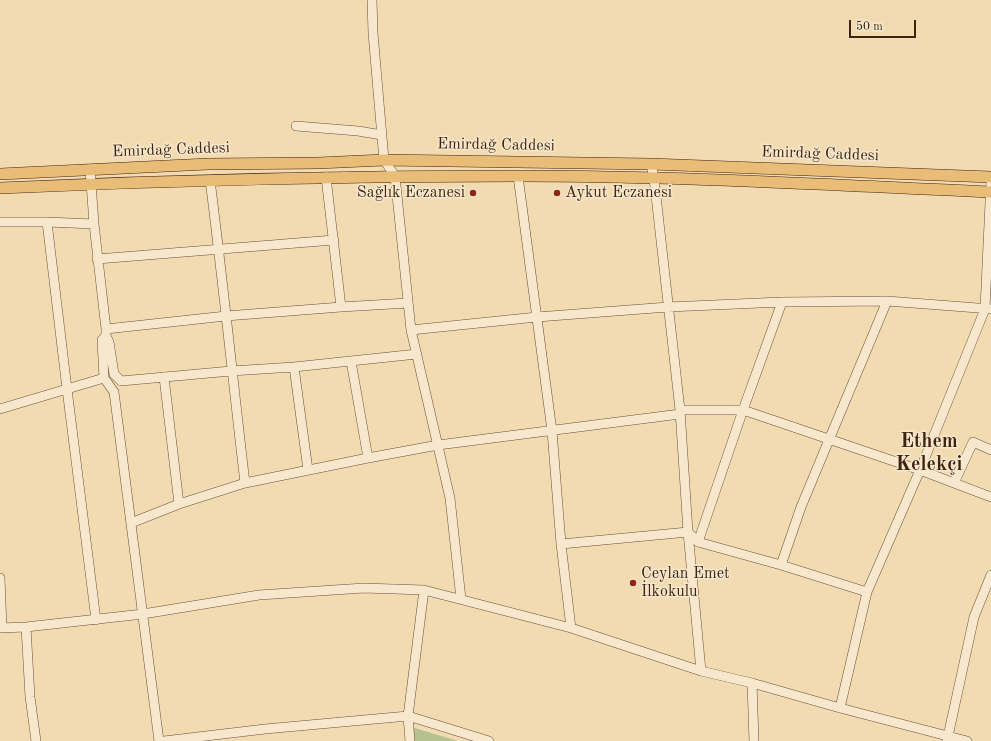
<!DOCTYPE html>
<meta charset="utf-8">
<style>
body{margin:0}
#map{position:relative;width:991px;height:741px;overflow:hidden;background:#f2dab1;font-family:"Old Standard TT",serif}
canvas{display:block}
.scale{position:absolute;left:849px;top:20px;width:67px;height:18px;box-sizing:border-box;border:2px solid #3f2312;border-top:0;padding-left:5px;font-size:12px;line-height:14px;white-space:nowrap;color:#3f2312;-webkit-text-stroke:3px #f7e7cc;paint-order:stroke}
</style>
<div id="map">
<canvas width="991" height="741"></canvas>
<div class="scale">50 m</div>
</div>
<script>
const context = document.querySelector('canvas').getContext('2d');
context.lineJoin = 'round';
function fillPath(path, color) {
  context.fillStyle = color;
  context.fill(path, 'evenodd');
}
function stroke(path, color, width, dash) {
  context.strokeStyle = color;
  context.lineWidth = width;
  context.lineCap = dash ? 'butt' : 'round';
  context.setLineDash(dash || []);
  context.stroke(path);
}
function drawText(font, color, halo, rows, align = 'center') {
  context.font = font + ' "Old Standard TT",serif';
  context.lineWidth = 3;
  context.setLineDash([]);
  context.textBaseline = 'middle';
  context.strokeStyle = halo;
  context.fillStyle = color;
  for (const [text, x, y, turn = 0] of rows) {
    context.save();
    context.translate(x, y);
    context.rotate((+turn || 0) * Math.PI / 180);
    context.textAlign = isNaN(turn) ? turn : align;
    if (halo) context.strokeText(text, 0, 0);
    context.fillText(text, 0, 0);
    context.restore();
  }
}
const green = new Path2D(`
 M411 727 458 741H413Z`);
const minor = new Path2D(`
 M372 0 373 33 384 160 395 176 411 330 450 498 461 599
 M296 126 358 131 382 135
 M651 164 654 178 680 410 688 532 701 671
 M90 169 94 224 106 329V336L109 342 114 374 121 381 231 371 294 367 417 354
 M518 176 552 431 561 544 571 628
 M326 177 341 307
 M210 180C223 281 233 382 245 483
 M0 222H47L94 224
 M47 222 67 389 96 620
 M97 259 334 240
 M106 329 226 316 341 307 408 303
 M411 330 537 317 668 307 782 302 887 301 991 309
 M351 361 368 458
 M294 367 308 470
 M164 377 179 504
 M104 378 102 340 106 336
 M0 409 104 378 114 392 159 741
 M680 410H743L920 470 991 497
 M954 483 973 442 991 450
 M131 523 179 504 245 483 368 458 438 445 680 414
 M698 542 781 565 867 592
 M561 544 688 532 698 542 743 410 782 302
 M781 565 801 507 887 301
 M0 578 2 628
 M26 627 30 697 36 741
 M0 628 26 627 143 614 259 595 364 588 424 590 571 628 701 671 752 683 840 708 967 741
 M752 683 754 741
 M840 708 867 592 920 470 985 309 991 181
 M164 741 265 729 408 716 489 741
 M410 741 408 716 424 590
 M947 741 974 617 991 575`);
const major = new Path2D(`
 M0 174 208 164 318 163 384 160 651 164 991 177
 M0 188C173 180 345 176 518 176 676 176 833 185 991 192`);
const markers = [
 [473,193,4,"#8f2418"],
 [557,193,4,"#8f2418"],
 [633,583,4,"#8f2418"]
];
const streetNames = [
 ["Emirdağ Caddesi",496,145,1],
 ["Emirdağ Caddesi",171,150,-2],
 ["Emirdağ Caddesi",820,154,2]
];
const poiNames = [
 ["Sağlık Eczanesi",465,193,"right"],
 ["Aykut Eczanesi",565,193],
 ["Ceylan Emet",641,574],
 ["İlkokulu",641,592]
];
const districtNames = [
 ["Ethem",929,442],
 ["Kelekçi",929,465]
];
fillPath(green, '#b6c18f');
stroke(minor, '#6c513a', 10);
stroke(major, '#3f2312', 12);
stroke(minor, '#f7e7cc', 9);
stroke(major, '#e9bd78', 11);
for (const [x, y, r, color] of markers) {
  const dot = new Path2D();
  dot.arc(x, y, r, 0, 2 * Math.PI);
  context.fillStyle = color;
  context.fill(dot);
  stroke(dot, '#f7e7cc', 1.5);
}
drawText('16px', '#3f2312', '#f7e7cc', streetNames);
drawText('16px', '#3f2312', '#f7e7cc', poiNames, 'left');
drawText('bold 20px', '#3f2312', '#f7e7cc', districtNames);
</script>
